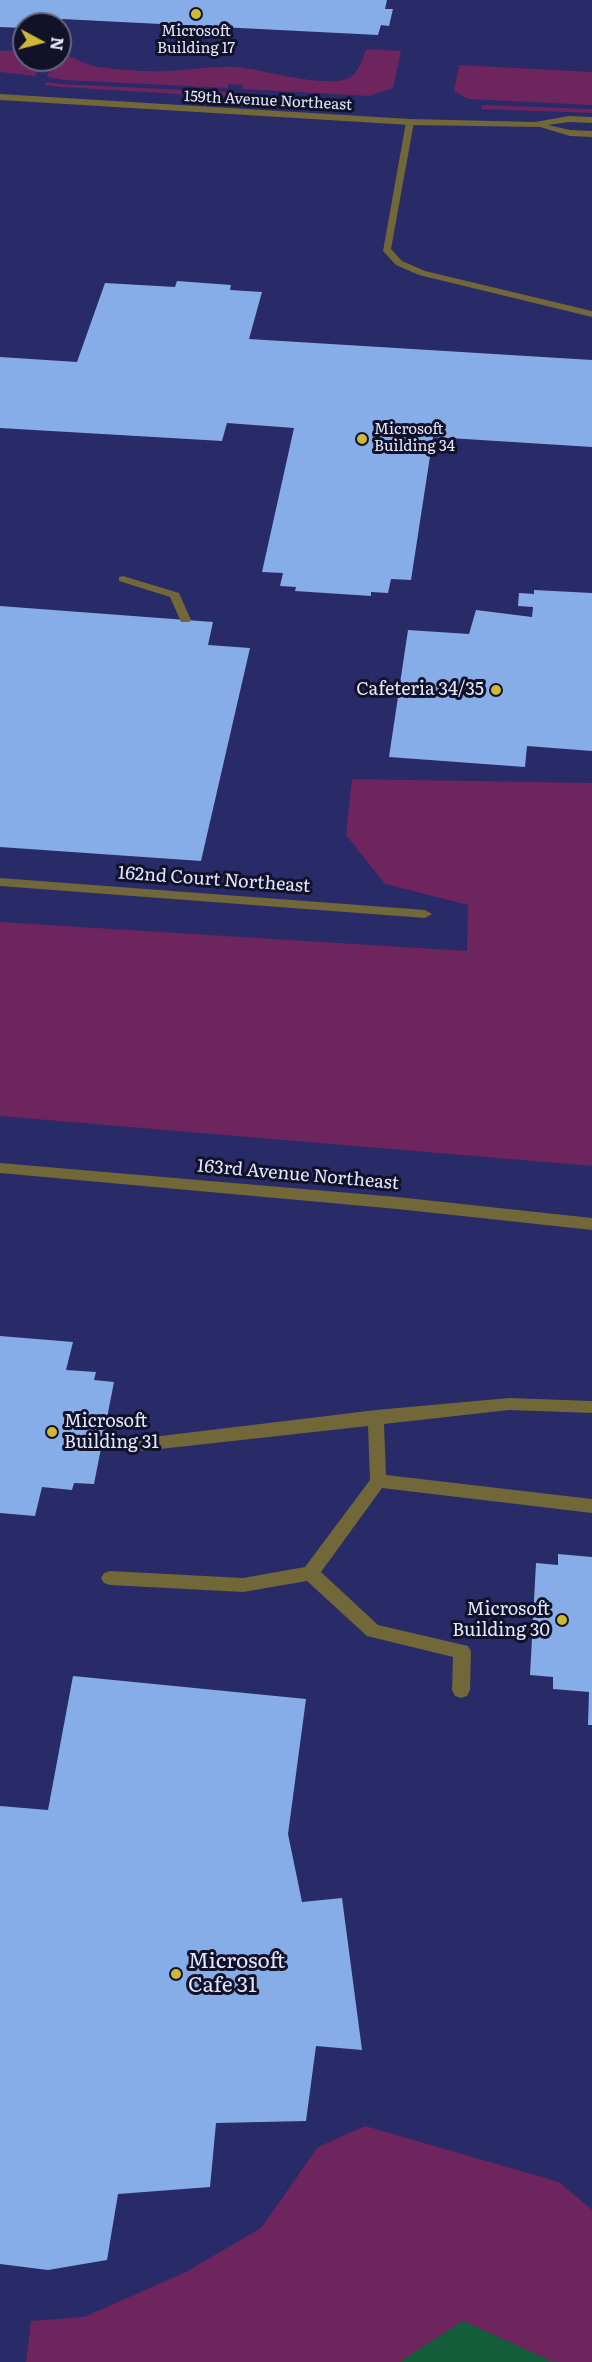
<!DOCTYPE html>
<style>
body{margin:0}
#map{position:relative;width:592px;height:2362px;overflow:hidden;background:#24255b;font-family:Literata,serif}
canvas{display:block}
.north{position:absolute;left:12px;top:12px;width:60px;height:60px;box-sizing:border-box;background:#11122a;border:2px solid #65677e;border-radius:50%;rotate:97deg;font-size:16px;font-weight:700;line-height:24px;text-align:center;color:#e4e7fc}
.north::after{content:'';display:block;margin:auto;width:21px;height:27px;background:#d0b837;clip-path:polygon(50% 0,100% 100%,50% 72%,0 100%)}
</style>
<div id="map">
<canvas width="592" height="2362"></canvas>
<div class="north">N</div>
</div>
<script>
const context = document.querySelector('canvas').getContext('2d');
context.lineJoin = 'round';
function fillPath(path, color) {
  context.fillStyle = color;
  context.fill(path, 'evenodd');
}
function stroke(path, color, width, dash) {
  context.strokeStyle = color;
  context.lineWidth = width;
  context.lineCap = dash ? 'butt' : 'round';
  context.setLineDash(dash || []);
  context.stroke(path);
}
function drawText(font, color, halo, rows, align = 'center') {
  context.font = font + ' Literata,serif';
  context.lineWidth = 6;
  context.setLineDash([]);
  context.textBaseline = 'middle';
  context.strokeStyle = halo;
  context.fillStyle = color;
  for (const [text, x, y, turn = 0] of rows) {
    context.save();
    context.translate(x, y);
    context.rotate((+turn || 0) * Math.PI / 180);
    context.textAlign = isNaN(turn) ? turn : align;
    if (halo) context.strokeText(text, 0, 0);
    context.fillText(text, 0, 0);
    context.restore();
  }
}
const built = new Path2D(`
 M0 0H592V2362H0ZM24 24H60V60H24Z`);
const green = new Path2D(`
 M366 49 401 51 393 88 369 96 242 89 243 85 229 84 228 88 64 80 47 77 55 60H60V54C74 56 87 66 99 67 121 70 146 72 168 71 191 70 214 66 237 67 262 69 329 90 351 77 359 71 363 58 366 49Z
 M24 50V60H43L35 76 0 72V51Z
 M459 65 592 72V105L468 99 454 91Z
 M47 82 61 84 226 92 225 97 62 87 44 85Z
 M482 105 592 109V113L481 109Z
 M352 779 592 783V1166L0 1116V922L467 951 468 905 385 884 346 835Z
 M365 2126 559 2182 592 2210V2362H26L31 2321 84 2317 186 2272 261 2228 318 2147Z`);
const water = new Path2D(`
 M463 2321 549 2360 558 2362H399Z`);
const building = new Path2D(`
 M0 0H387L385 9H393L389 26 381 25 378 35 62 19 60 23 24 24V28L0 27Z
 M177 281 231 285 230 290 262 292 249 339 592 360V447L433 437 411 580 391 579 388 593 371 592V596L295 591 296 587 280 586 283 573 262 572 294 428 227 423 222 441 0 428V357L77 362 105 283 175 287Z
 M534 590 592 593V751L527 746 525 767 389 757 408 630 469 634 476 610 532 617 533 607 518 606 519 593 534 594Z
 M0 606 213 622 208 645 250 648 201 861 0 847Z
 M0 1336 73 1342 66 1370 96 1372 94 1380 114 1382 94 1484 74 1483 72 1490 42 1487 35 1516 0 1513Z
 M558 1554 592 1557V1725H588L589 1692 553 1689V1677L530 1675 536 1563 558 1565Z
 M73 1676 306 1699 288 1834 302 1902 342 1898 362 2050 316 2046 306 2121 216 2123 210 2187 118 2194 107 2260 48 2270 0 2264V1806L48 1810Z`);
const lane = new Path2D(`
 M410 119 414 122 391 249 402 261 425 271 592 311V317L419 275 396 265 383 251 406 122Z
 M123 576 179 593 191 620 189 622H181L170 597 119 581V577Z
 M0 878 425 910 432 914 425 918 0 886Z
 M509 1398 592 1401V1413L509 1410 384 1424 386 1475 592 1499V1513L382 1488 321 1572 378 1625 468 1646 471 1651 470 1690 467 1696 461 1698 455 1696 452 1690 453 1657 367 1636 307 1581 243 1592 110 1585 104 1583 101 1578 104 1573 110 1571 243 1578 305 1567 370 1480 368 1426 142 1451 136 1449 134 1444 136 1439 376 1410Z`);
const street = new Path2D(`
 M0 94 410 119 535 122 569 116 592 117V123L569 122 548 125 570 130 592 131V137L570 136 540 127 410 125 0 100Z
 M0 1163 397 1197 592 1218V1230L397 1209 0 1173Z`);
const markers = [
 [196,14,6,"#d0b837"],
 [362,439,6,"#d0b837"],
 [496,690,6,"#d0b837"],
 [52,1432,6,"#d0b837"],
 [562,1620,6,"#d0b837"],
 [176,1974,6,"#d0b837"]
];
const farPoinames = [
 ["Microsoft",196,32],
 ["Building 17",196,49],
 ["Microsoft",374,430,"left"],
 ["Building 34",374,447,"left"]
];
const farStreetnames = [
 ["159th Avenue Northeast",268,101,3]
];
const poiNames = [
 ["Cafeteria 34/35",484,690],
 ["Microsoft",64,1422,"left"],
 ["Building 31",64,1443,"left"],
 ["Microsoft",550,1610],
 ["Building 30",550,1631]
];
const streetNames = [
 ["162nd Court Northeast",214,880,4],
 ["163rd Avenue Northeast",298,1175,5]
];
const nearPoinames = [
 ["Microsoft",188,1962],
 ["Cafe 31",188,1986]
];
fillPath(built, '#292a68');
fillPath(green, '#6e245c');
fillPath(water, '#135d3b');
fillPath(building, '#86ade7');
fillPath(lane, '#716738');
fillPath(street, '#716738');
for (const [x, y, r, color] of markers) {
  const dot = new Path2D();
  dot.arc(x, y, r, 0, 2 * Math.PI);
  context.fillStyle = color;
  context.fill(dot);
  stroke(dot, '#11122a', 2);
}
drawText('15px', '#e4e7fc', '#11122a', farPoinames);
drawText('15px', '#e4e7fc', '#11122a', farStreetnames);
drawText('18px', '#e4e7fc', '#11122a', poiNames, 'right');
drawText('18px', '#e4e7fc', '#11122a', streetNames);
drawText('21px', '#e4e7fc', '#11122a', nearPoinames, 'left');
</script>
